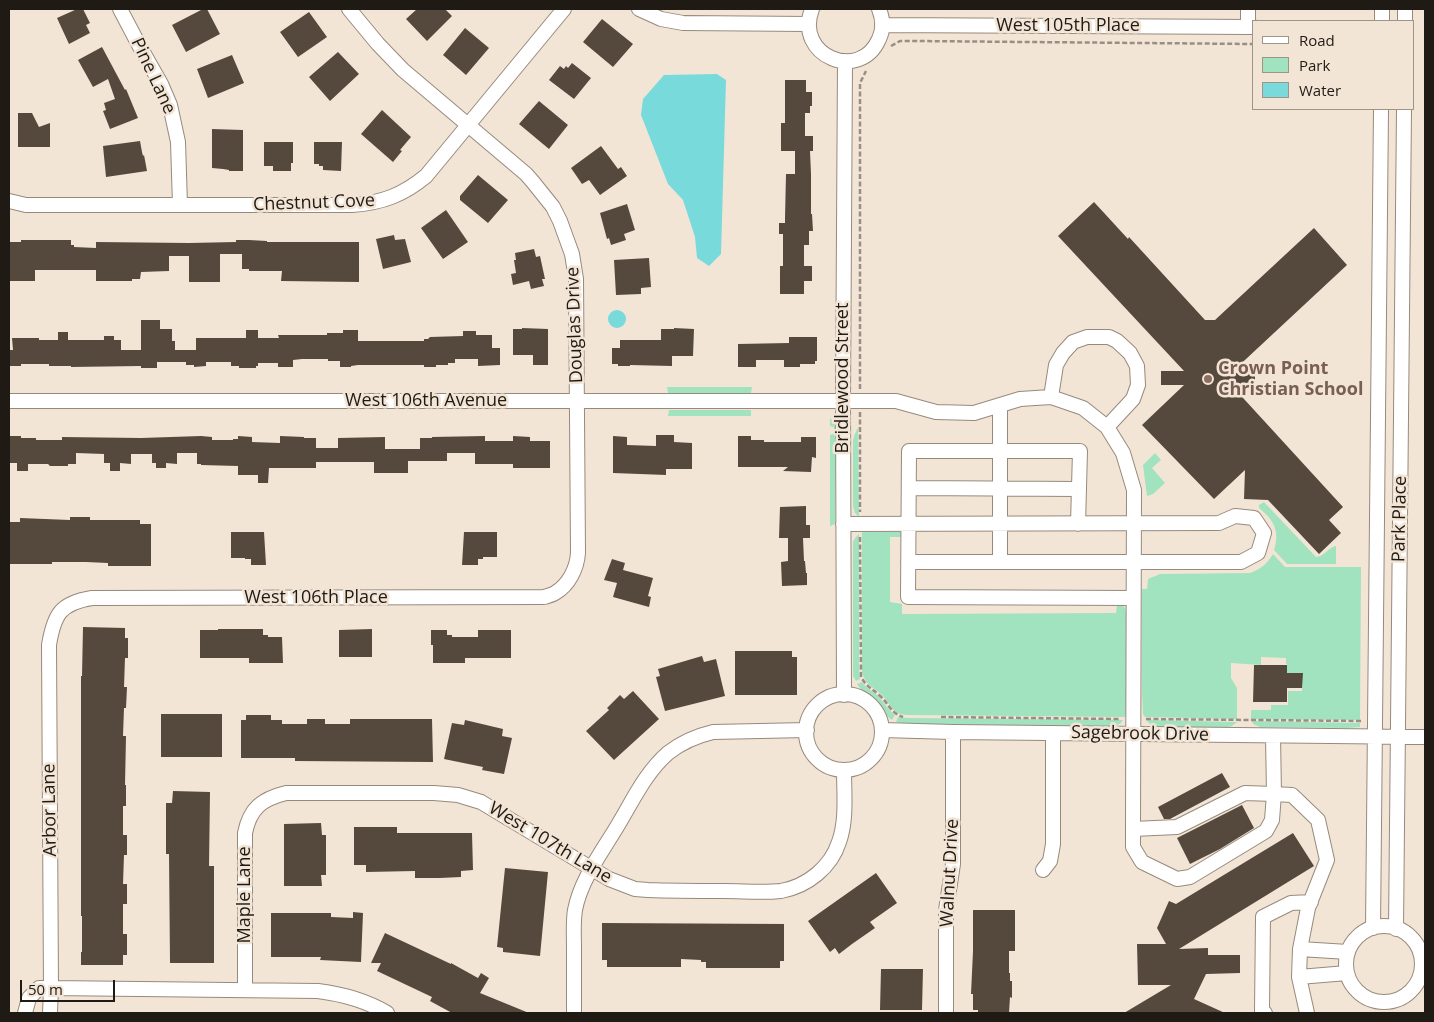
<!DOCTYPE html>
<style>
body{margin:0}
#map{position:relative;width:1434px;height:1022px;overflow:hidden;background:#f3e5d6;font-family:"Open Sans",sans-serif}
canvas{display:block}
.frame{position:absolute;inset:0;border:10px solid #1f1a14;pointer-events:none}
.legend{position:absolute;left:1252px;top:20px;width:162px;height:90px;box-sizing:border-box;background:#f3e5d6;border:1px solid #9e9488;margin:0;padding:6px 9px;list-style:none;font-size:15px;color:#1f1a14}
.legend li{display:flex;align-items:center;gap:10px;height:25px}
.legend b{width:25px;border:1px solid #9e9488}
.scale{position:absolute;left:20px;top:980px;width:95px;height:22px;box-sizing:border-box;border:2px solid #1f1a14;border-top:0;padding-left:6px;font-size:15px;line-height:18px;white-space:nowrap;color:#1f1a14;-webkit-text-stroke:4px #f3e5d6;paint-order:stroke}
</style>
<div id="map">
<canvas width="1434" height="1022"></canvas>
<div class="frame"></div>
<ul class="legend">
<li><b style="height:6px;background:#fff"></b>Road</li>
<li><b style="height:14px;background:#a0e3be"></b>Park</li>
<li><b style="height:14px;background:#78dada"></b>Water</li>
</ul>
<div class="scale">50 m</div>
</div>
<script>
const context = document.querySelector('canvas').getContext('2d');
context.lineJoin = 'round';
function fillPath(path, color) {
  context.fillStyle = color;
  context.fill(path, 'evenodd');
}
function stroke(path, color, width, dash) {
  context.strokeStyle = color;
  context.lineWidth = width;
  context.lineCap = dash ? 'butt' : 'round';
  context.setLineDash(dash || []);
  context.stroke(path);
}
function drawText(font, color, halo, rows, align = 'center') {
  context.font = font + ' "Open Sans",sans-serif';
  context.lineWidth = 5;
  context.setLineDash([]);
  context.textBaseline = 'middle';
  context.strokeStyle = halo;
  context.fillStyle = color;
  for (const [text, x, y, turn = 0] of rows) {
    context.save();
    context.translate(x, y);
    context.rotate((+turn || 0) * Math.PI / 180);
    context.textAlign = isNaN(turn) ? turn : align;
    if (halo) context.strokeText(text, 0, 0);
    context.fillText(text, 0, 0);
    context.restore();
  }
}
const green = new Path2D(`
 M667 387H752L751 393H668Z
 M669 410H751V416H668Z
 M830 419H834L836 427 835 524 830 526V435L834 433V427L830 426Z
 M858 427 859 517 855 513 853 506V441L854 436Z
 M1155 453 1161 460 1152 468 1165 483 1153 494 1147 496 1143 465Z
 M1264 502 1316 557C1324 557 1328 547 1336 546V564H1287L1274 550C1280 531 1274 520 1259 508V505Z
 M862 532H902L901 537H890V602L902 604V614L1116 613 1117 605 1123 606 1125 608 1126 612V713L1125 717 909 715C892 715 892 706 882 695 873 686 865 686 862 671Z
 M859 534V666L860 679 856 681 853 676V542L855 538Z
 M1273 554 1285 567H1361L1360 720 1251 719V710H1271V705H1288V691H1302V674L1287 673V664H1286V658L1261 657V665L1231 663V678L1237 688V719L1145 717 1143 714 1142 692V589H1147L1148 579 1160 574 1250 573C1261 569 1267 564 1273 554Z
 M862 682C866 688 873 691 878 696 884 702 888 710 895 715L892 720C885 716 881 708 875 702 869 696 862 692 857 684Z
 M898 717 907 718 1123 720 1120 724 1112 726 905 724 896 722Z
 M1146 720 1237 722 1232 726 1228 727H1157L1151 725Z
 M1252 721 1360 723V727L1348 728 1260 727 1253 724Z`);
const water = new Path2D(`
 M717 74 726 80 721 254 709 266 697 258 695 237 683 200 668 184 641 115 643 99 664 75Z
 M608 319a9 9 0 1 1 18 0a9 9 0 1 1-18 0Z`);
const building = new Path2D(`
 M77 9H83L90 23 86 25 90 33 69 44 57 18Z
 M203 9H207L220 34 186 52 172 25Z
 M417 9H445L452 16 427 41 406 19Z
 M309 12 327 37 298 57 280 32Z
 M602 19 633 44 613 67 583 42Z
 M465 28 489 48 466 75 443 55Z
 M102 47 125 90 126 89 138 118 110 129 103 111 106 110 104 103 115 99 108 79 93 87 78 60Z
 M338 52 359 74 330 101 309 77Z
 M232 55 244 83 208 98 197 69Z
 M572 63 591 78 574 99 549 80 560 66 564 69 566 66 568 68Z
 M785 80H806V92H812V106H810V113H805V136H813V151H810L811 174V214H812L813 231H809V245H804V266H812V281H804V294H780V266H783V234H779V223H785V218L786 174H795V151H781V123H785Z
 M539 101 568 125 549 149 519 124Z
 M382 110 411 137 400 150 402 151 393 162 361 134Z
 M18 113H32L39 127 50 123V147H18Z
 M212 129 243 130V171H229V170L223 169 212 168Z
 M140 141 142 152 143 156 144 155 147 171 106 177 103 146Z
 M264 142H293V163H291V171H273V166H264Z
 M314 142H342L341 171 323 170V166H319V164H314Z
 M601 146 618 169 621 167 627 176 600 195 589 180 582 184 571 168Z
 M478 175 508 200 488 223 460 200V196Z
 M1094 202 1128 239 1129 237 1205 320H1215L1314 228 1347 265 1231 373H1255V388L1233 387 1343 507 1329 520 1341 533 1319 554 1268 500 1244 499 1245 470 1214 499 1142 425 1184 385H1161V371H1184L1058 236Z
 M627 204 635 230 624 234 626 240 611 245 609 238 607 239 600 213Z
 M446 210 468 242 443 259 421 228Z
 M394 235 395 240 405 239 411 262 383 269 376 239Z
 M21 240H71V245H74V247L96 248V242L189 243 236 242V240H249L267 241V242H359V282L281 281 282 271H249V269H242V254H220V282H189V256H169V271L141 272 140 279H132V281H96V270H35V281H9V242H21Z
 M534 249 536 257 540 256 545 279H542L544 286 531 289 529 281 513 285 511 274 516 273 514 260H516L515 253Z
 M649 258 651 287 641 288V294L616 295 614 260Z
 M141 320H160V329H172V341H175V350H196V338H246V330H258V338H279L278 335H327V333H343V330H358V341H424V339H428L430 337 463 336V331H476V335H492V348H500V365L478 366V359H455V363H448V365H436V367H424V365H358L351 366V367H340V361H328V359H302L293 360V367H278V363H258V366H256V368H239V366H231V362H206V366L194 367V365H186V362H157V368H141V366L71 367V366H49V364H21V366H9V350H13L12 338H39V340H58V332H68V340H104V336H114V340H121V350H141Z
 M522 328 548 329V365H533V355H513V329H522Z
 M674 328 694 329 693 356H672V366L630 365V366H618V364H612V348H620V340H661V329H674Z
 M789 337H817V361H815V364H800V367H784V360H756V367H738V344L789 343Z
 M656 435H674V442L692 443V469H666V475L613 473V436L627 437V445L656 446Z
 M9 436H21V438H36V440H62V437L141 438 201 436 212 437V440H233V439H238V436L252 437V442L280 443V436L304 437V438H316V448H338V438L385 437V449H420V438H432V437L485 436V441H513V436L530 437V441H550V468H513V464H475V453H447V461H408V473H374V462H316V468H269L268 483H258V475H238V466L201 465V464H197V453H177V464L166 463V468H156V463H152V454H131V464L120 463V471H110V463H104V454L76 453V464H68V466H50L48 464H28V471H17V463H9Z
 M738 436H751V440H764V442H801V437H816V458L812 457 811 472 783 471 788 467H738Z
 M806 506V525H810V538H803L804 561H805L806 573H807V585L782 586 781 562 788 561V538H779L780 507Z
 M70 517H90V520H140V524H151V566H108V563L86 562H52V564H10L9 522H20V518L70 520Z
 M231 532H264L266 565H251V559H245V558H231Z
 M464 532H497V557H483V559H478V565H462Z
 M612 559 625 563 623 570 653 578 648 596 651 597 649 607 613 597 617 583 604 580Z
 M83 627 125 628V638H128V658H125L124 687H127L126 708H124L123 736H126L125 785H126V806H123V835H127V855H124L123 884H127V904H123V934H127V955H123V965H81V952H82V916H81V676H82Z
 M218 629H263V635H268V637H282L283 663H249V658H200V630H218Z
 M372 629V657H339V630Z
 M431 630H447V635H452V637H478V630H511V658H465V663H433V645H431Z
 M735 651H792V657H797V695H735Z
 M702 656 704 662 716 659 725 696 665 711 656 677 660 676 658 669Z
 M1254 665H1287V673H1303L1302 688H1287V702H1253Z
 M633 691 659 719 614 760 586 731 609 710 607 708 620 695 624 699Z
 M161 714H222V757H161Z
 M246 715H271V720H282V724H307V719H325V724H350V719H432L433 762 295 761V758H241V720H246Z
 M465 720 503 729 502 736 512 738 504 774 482 770 483 767 444 759 452 723 464 725Z
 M1222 773 1230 787 1170 819H1164L1158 807Z
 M173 791 210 792 209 866H214V963H170L169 854H166V803H172Z
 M1242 805 1254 828 1220 849 1190 864 1177 838Z
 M321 823 322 835H326V875H321L322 886H284V824Z
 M354 827H397V833H472L473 870 461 871V877L440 878H415V871L366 872V865H354Z
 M1293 833 1314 866 1179 949 1208 948V955H1240V973L1206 974 1194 999 1225 1013H1124L1171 985H1138L1137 944H1166L1157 928 1169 901 1176 904Z
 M505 868 548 872 540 956 503 952V948L497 947Z
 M876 873 897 903 870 922 875 928 852 944 839 954 835 948 830 952 808 921Z
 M973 910H1015V951H1009V973H1010V981H1012V998L1010 997 1009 1013H978V1010H973V994H971L973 951Z
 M353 912 363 913 361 962 320 960 321 957H271V913H331V917L353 918Z
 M602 923 784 924V961H780V968H706V962H701V960L681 959V967H607V960H602Z
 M385 933 451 964V963L478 978 481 973 489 978 480 993 529 1013H452L430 1001 432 997 377 971 381 963H371Z
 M881 969H923L922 1010H880Z`);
const path = new Path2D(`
 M891 46 900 41H916L1253 44
 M860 389V83L866 71
 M860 412V512
 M860 537 861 677C867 687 870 687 879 695 889 703 889 712 903 717
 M941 717 1121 719
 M1146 719 1362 721V720`);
const minor = new Path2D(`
 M120 9 140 47 161 84 170 105 178 142 180 205
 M639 9 661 19 683 23 808 24
 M812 9C794 56 860 83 879 39 884 29 883 19 879 9
 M1382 21V9
 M1405 21V9
 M882 25 1253 27
 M1248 27V9
 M9 201 26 205H352C382 203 403 195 426 176L564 9
 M1051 397 1056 365 1063 353 1073 342 1087 337H1109L1117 341 1130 353 1137 366 1138 385 1133 399 1107 427
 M9 401H896L936 412 974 413 1020 399 1051 397 1083 408 1107 427 1123 453 1134 490 1133 829 1177 827 1245 793 1274 794 1272 820 1266 831 1190 877 1177 879 1142 862 1133 847V829
 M1000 406V562
 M909 488 1079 489
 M843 524 1219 523 1235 516 1254 518 1264 533 1258 553 1241 562H908
 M1078 524 1080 451H909L908 597 1133 598
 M806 732a38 38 0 1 1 76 0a38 38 0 1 1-76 0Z
 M844 695 843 401 845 61
 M882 730 953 732 1425 737
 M1273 736 1274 794 1292 795 1318 820 1327 860 1308 908 1300 949 1299 977 1307 1013
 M1043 870 1050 861 1053 844V733
 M1346 964a38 38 0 1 1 76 0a38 38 0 1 1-76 0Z
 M1373 928 1381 109
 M1396 929 1404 109
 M1300 949 1348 952
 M1299 977 1347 973
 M245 990V833C250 808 262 799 286 793H434L458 795 481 802 609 879 635 889 648 890C673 891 699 891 724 891 743 891 763 893 781 891 808 886 831 867 839 842 847 820 844 793 844 770
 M25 1013 29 998 39 988H51L318 991C342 994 365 1000 387 1013
 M50 1013 51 988 49 645C54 615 60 603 92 598L544 597C547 596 552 595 555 593 569 585 577 568 578 553L576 279 572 254 560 221 553 207 533 182 526 174 403 70 378 44 349 9
 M574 1013C574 992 574 970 574 948 574 936 573 922 575 910 581 879 602 852 618 825 633 800 646 772 668 753 682 742 696 736 713 732L807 730
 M946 1013V910L953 864V732
 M1265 1013 1262 1011 1263 917 1291 903 1311 902`);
const markers = [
 [1208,379,5,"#8d6e63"]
];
const streetNames = [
 ["West 105th Place",1068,26],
 ["Pine Lane",153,76,65],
 ["Chestnut Cove",314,203,-2],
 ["Douglas Drive",575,325,-92],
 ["Bridlewood Street",843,378,-90],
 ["West 106th Avenue",426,401],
 ["Park Place",1400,519,-89],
 ["West 106th Place",316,598],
 ["Sagebrook Drive",1140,734,1],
 ["Arbor Lane",50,810,-91],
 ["West 107th Lane",550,843,31],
 ["Walnut Drive",950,873,-87],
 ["Maple Lane",245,895,-90]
];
const educationNames = [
 ["Crown Point",1218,369],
 ["Christian School",1218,390]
];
fillPath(green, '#a0e3be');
fillPath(water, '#78dada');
fillPath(building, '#55493d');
stroke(minor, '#978a7c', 16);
stroke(path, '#998e83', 2.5, [5, 2.5]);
stroke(minor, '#fff', 14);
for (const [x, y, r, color] of markers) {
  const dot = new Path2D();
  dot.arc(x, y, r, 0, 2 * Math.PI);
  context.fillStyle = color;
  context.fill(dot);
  stroke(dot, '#f3e5d6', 2);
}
drawText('18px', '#1f1a14', '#f3e5d6', streetNames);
drawText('bold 18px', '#785e54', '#f3e5d6', educationNames, 'left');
</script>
